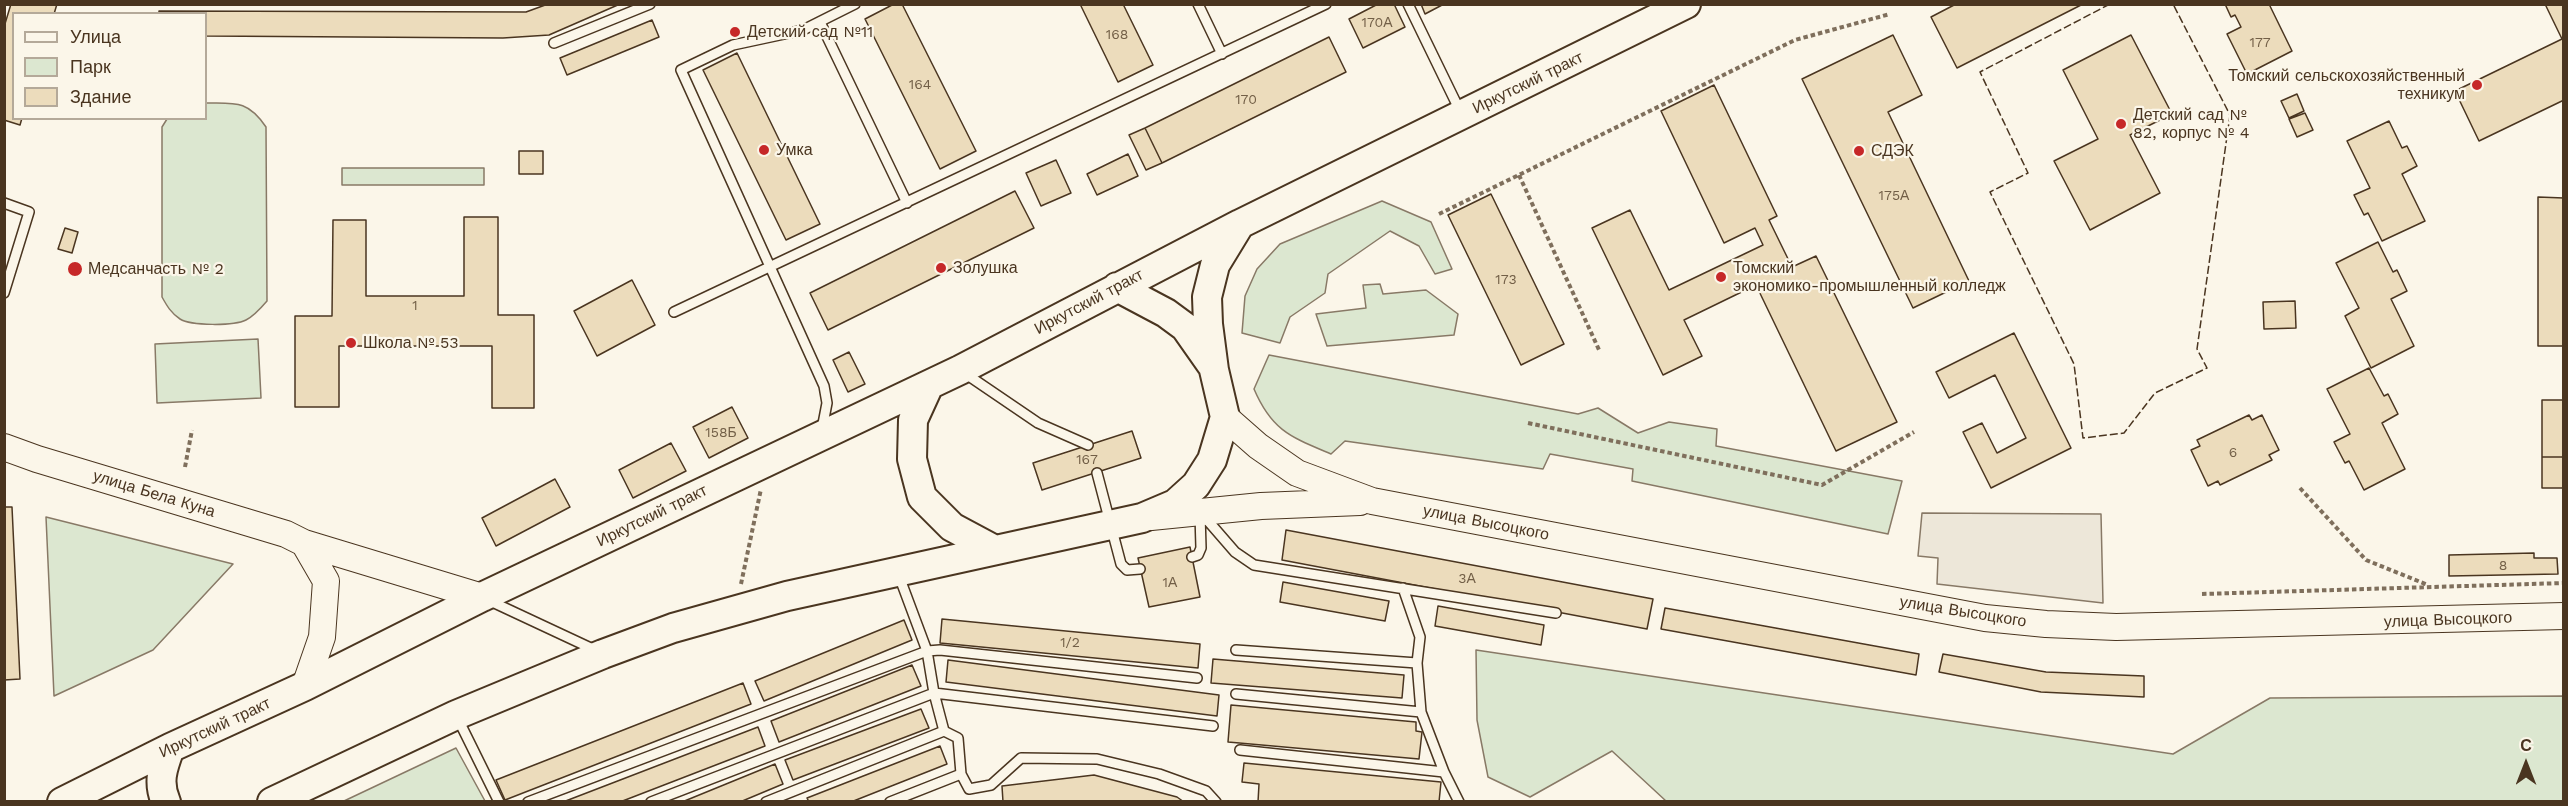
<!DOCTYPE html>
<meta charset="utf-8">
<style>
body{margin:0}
#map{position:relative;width:2568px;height:806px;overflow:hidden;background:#fbf6e9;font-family:"Work Sans",sans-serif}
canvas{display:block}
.frame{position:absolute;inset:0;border:6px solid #4a3520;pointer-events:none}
.legend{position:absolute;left:12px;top:12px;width:195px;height:108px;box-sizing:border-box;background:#fbf6e9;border:2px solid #b4a999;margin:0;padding:8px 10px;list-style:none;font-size:18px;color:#4a3520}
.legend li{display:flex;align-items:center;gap:12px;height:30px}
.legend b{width:30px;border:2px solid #b4a999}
.north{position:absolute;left:2496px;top:734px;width:60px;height:60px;-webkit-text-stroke:4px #fbf6e9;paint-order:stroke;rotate:0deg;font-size:16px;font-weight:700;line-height:24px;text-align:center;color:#4a3520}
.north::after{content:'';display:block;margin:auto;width:21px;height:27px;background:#4a3520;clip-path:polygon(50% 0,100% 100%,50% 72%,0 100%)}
</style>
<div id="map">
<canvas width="2568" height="806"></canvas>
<div class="frame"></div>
<ul class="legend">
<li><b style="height:8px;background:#fbf6e9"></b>Улица</li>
<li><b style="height:16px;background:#dce7d0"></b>Парк</li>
<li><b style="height:16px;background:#ecdcbc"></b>Здание</li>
</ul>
<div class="north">С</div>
</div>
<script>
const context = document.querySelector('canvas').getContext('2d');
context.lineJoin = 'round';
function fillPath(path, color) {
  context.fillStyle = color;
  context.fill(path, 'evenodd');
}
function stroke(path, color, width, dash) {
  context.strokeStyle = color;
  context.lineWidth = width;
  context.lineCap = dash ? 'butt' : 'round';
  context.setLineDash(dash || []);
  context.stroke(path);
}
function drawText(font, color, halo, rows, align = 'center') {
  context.font = font + ' "Work Sans",sans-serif';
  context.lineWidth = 4.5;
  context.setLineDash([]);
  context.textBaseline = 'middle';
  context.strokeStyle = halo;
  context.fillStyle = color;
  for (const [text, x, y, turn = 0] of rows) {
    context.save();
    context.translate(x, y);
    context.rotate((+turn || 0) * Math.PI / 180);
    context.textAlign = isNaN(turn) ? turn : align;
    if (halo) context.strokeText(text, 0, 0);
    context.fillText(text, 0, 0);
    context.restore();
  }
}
const green = new Path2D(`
 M206 103C235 103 248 100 266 127L267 301C261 308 254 316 246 320 234 326 191 326 180 319 171 313 167 306 162 297V127L167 119 206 118Z
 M342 168H484V185H342Z
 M1382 201 1431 222 1452 269 1435 274 1419 246 1390 231 1328 274 1325 293 1290 317 1280 343 1242 333 1245 296 1257 269 1280 244Z
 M1380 284 1383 294 1426 290 1458 314 1454 335 1327 346 1316 314 1366 308 1363 285Z
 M258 339 261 398 157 403 155 344Z
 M1269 355 1578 414 1598 408 1638 433 1669 422 1717 429 1716 446 1902 481 1888 534 1632 481 1633 469 1550 454 1543 469 1345 441 1331 454C1291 437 1272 431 1254 389Z
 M46 517 233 564 153 650 54 696Z
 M1476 650 2173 754 2270 698 2563 696V801H1666L1612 751 1530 797 1488 777 1477 720Z
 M456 748 485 801H344Z`);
const parking = new Path2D(`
 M1922 513 2101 514 2103 603 1937 584 1938 558 1918 556Z`);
const building = new Path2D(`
 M11 4H57L54 14H14V118H22L20 125 4 120V27Z
 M548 4H620L549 35 503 38 206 36V14H159V11L526 12Z
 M894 4H902L976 151 940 169 865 19Z
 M1080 4H1123L1153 65 1118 82Z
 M1378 4H1394L1405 27 1363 48 1349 19Z
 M1421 4H1444L1425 14Z
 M1956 4H2083L1957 68 1931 17Z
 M2225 4H2269L2292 51 2247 74 2227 34 2241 27 2235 15 2231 17Z
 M2545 4H2564V100L2479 141 2455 91 2562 39Z
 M652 20 659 37 567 75 560 58Z
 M1893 35 1922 95 1888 112 1969 281 1913 308 1802 79Z
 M2131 35 2172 114 2130 135 2160 193 2090 230 2054 161 2098 139 2063 70Z
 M1329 37 1346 72 1162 163 1145 128Z
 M737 53 820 224 786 240 703 70Z
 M1714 85 1777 216 1769 220 1792 267 1816 256 1897 422 1836 451 1756 285 1684 320 1702 356 1663 375 1592 228 1630 210 1669 290 1763 245 1755 228 1724 243 1661 111Z
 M2297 94 2304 111 2289 118 2281 101Z
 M2305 113 2313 130 2297 137 2289 119Z
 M2389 121 2402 148 2407 146 2417 166 2402 174 2425 221 2382 241 2368 213 2364 215 2354 195 2370 188 2347 141Z
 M1145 128 1162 163 1146 170 1129 135Z
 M519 151H543V174H519Z
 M1128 154 1138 176 1097 195 1087 174Z
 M1056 160 1071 193 1041 206 1026 173Z
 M1015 191 1034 228 828 330 810 293Z
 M1491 194 1564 344 1521 365 1448 215Z
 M2538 197 2564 198V346H2538Z
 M464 217H498V315H534V408H492V346H339V407H295V316H332L333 220H366V296H464Z
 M65 228 78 232 72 253 58 249Z
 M2378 242 2393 272 2397 270 2407 291 2391 299 2414 346 2371 368 2345 316 2359 308 2336 263Z
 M632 280 655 325 597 356 574 311Z
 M2295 301 2296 328 2264 329 2263 302Z
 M2014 333 2071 448 1991 488 1963 432 1982 423 1997 453 2026 438 1995 375 1949 398 1936 372Z
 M849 352 865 384 848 392 833 360Z
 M2369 368 2384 396 2388 394 2398 414 2382 423 2405 469 2364 490 2349 461 2345 463 2334 442 2350 434 2327 389Z
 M2542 400H2564V457H2542Z
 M732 407 748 438 709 458 693 427Z
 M2249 415 2252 420 2262 415 2279 450 2269 455 2272 460 2220 485 2218 481 2208 486 2191 450 2200 446 2197 440Z
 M1132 431 1141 458 1042 490 1033 463Z
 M671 443 686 471 633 498 619 470Z
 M2542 457H2564V488H2542Z
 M555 479 570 507 496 546 482 518Z
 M4 507H12L20 679 4 680Z
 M1286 530 1653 599 1647 629 1282 560Z
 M1190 547 1200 597 1149 607 1138 558Z
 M2534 553V558H2557L2558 574 2449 576V555Z
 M1283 582 1389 601 1385 621 1280 602Z
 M1438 606 1544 625 1541 645 1435 626Z
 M1665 608 1919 654 1916 675 1661 629Z
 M942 619 1200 644 1198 668 940 643Z
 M904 620 912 640 764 701 755 681Z
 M1943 654 2046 672 2144 676V697L2041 692 1939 672Z
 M1213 659 1404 675 1402 698 1211 683Z
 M948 660 1219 695 1217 716 946 682Z
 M912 665 921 686 779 742 771 721Z
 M743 683 751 704 505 800 496 780Z
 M1231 705 1416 722V731L1422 732 1419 759 1228 742Z
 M921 709 929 728 793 780 785 760Z
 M758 727 765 746 620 802H563Z
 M940 746 947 764 851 802H809L807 798Z
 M1244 763 1441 782 1439 802H1258L1259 784 1242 782Z
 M775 764 783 784 740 802H682Z
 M1094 775 1177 797 1184 802H1003L1002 786Z`);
const path = new Path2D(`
 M1519 175 1600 352
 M1439 214 1795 40 1890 14
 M1528 423 1822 485 1914 432
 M185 467 192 430
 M2300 488 2366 560 2428 585
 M741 584 761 489
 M2202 594 2564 583`);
const lane = new Path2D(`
 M1198 4 1222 54
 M1408 4 1461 113
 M820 22 907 203
 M554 43 650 4
 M4 203 29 212 4 293
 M674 312 1326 4
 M963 372 1038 423 1088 445
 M822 429 827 403 824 386 681 70 733 45 803 30 855 4
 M1097 473 1121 564 1127 570 1140 569
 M1202 514 1235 552 1254 565 1556 613
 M1192 557 1198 555 1201 548 1200 514
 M899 576 927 651 934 693 944 731 958 738 961 774
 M1403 588 1420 637 1417 663 1421 712 1444 772 1459 802
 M488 600 595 650
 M1236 650 1417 663
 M1236 694 1421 712
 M457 717 499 802
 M1240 750 1444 772
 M528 802 927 651 940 650 1197 678
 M651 802 934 693 1213 726
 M766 802 944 731
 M890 802 961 774 969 789 991 785 1021 758 1097 759 1159 774 1206 791 1216 802`);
const secondary = new Path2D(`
 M1225 417 1258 446 1297 473 1372 501 1985 618 2046 624 2116 627 2564 616
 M4 447 37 459 286 534 304 543 482 597
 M1151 517 1261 506 1360 502
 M304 543 326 581 322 637 305 686`);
const primary = new Path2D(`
 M1117 287 1166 313 1185 327 1211 364
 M929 385 913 420 912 459 922 497 952 527 995 550
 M62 802 170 748 305 686 482 597 960 370 1240 224 1686 4
 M166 802C157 782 163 767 170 748
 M272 802 456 715 603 654 673 628 787 596 1142 518 1175 504 1196 485 1212 460 1225 417 1214 370 1208 324 1207 297 1215 265 1240 224`);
const fence = new Path2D(`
 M2110 4 1980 72 2028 173 1990 192 2074 364 2083 438 2124 433 2155 393 2207 368 2197 349 2230 115 2173 4`);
const markers = [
 [735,32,6,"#c62828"],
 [2477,85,6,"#c62828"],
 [2121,124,6,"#c62828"],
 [764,150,6,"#c62828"],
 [1859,151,6,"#c62828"],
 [941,268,6,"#c62828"],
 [75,269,8,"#c62828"],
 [1721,277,6,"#c62828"],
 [351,343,6,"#c62828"]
];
const numberNames = [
 ["170А",1377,23],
 ["168",1117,35],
 ["177",2260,43],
 ["164",920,85],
 ["170",1246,100],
 ["175А",1894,196],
 ["173",1506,280],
 ["1",415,306],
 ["158Б",721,433],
 ["6",2233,453],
 ["167",1087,460],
 ["8",2503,566],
 ["3А",1467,579],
 ["1А",1170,583],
 ["1/2",1070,643]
];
const poiNames = [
 ["Детский сад №11",747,32],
 ["Томский сельскохозяйственный",2465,76,"right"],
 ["техникум",2465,94,"right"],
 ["Детский сад №",2133,115],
 ["82, корпус № 4",2133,133],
 ["Умка",776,150],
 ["СДЭК",1871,151],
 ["Золушка",953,268],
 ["Томский",1733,268],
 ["экономико-промышленный колледж",1733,286],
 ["Медсанчасть № 2",88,269],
 ["Школа № 53",363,343]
];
const streetNames = [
 ["Иркутский тракт",1528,83,-26],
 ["Иркутский тракт",1089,302,-28],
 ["улица Бела Куна",154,494,17],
 ["Иркутский тракт",652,516,-26],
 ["улица Высоцкого",1486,523,11],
 ["улица Высоцкого",1963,612,9],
 ["улица Высоцкого",2448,620,-2],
 ["Иркутский тракт",215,728,-25]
];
fillPath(green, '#dce7d0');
stroke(green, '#887966', 1.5);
fillPath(parking, '#ede7d9');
stroke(parking, '#887966', 1.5);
fillPath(building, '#ecdcbc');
stroke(building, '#4a3520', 1.5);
stroke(lane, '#4a3520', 12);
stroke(secondary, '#4a3520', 28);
stroke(primary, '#4a3520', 32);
stroke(path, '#7f6f5c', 4, [4.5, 3]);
stroke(lane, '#fbf6e9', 9);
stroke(secondary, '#fbf6e9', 26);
stroke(primary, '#fbf6e9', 28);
stroke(fence, '#4a3520', 1.5, [8, 3]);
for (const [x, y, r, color] of markers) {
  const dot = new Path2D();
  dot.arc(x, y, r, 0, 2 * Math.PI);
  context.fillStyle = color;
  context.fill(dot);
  stroke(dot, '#fbf6e9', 2);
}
drawText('14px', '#725f47', null, numberNames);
drawText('16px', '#4a3520', '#fbf6e9', poiNames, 'left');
drawText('16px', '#4a3520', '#fbf6e9', streetNames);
</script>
